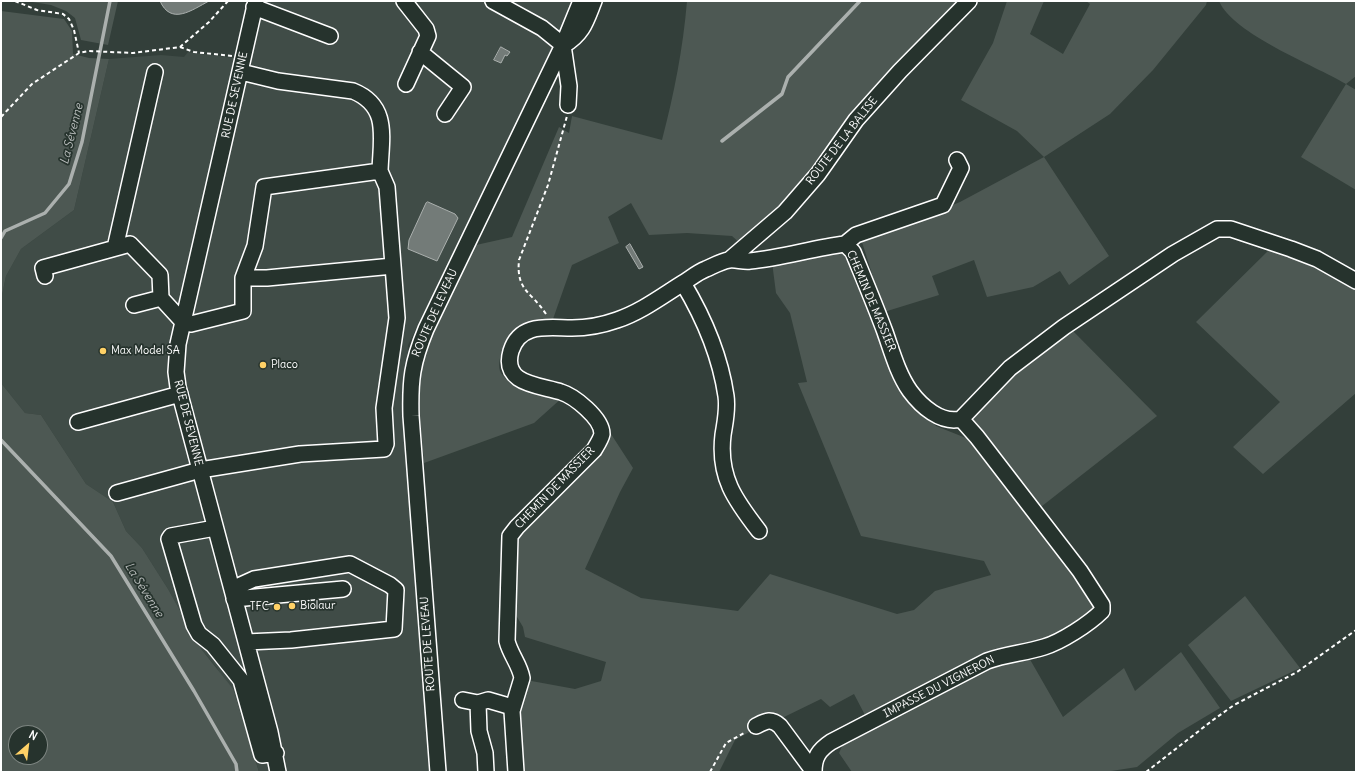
<!DOCTYPE html>
<meta charset="utf-8">
<style>
body{margin:0}
#map{position:relative;width:1357px;height:773px;overflow:hidden;background:#333f3a;font-family:Delius,sans-serif}
canvas{display:block}
.frame{position:absolute;inset:0;border:2px solid #fff;pointer-events:none}
.north{position:absolute;left:8px;top:725px;width:40px;height:40px;box-sizing:border-box;background:#26332d;border:1px solid #7d8581;border-radius:50%;rotate:28deg;font-size:11px;font-weight:700;line-height:16px;text-align:center;color:#fff}
.north::after{content:'';display:block;margin:auto;width:14px;height:18px;background:#ffd166;clip-path:polygon(50% 0,100% 100%,50% 72%,0 100%)}
</style>
<div id="map">
<canvas width="1357" height="773"></canvas>
<div class="frame"></div>
<div class="north">N</div>
</div>
<script>
const context = document.querySelector('canvas').getContext('2d');
context.lineJoin = 'round';
function fillPath(path, color) {
  context.fillStyle = color;
  context.fill(path, 'evenodd');
}
function stroke(path, color, width, dash) {
  context.strokeStyle = color;
  context.lineWidth = width;
  context.lineCap = dash ? 'butt' : 'round';
  context.setLineDash(dash || []);
  context.stroke(path);
}
function drawText(font, color, halo, rows, align = 'center') {
  context.font = font + ' Delius,sans-serif';
  context.lineWidth = 3.5;
  context.setLineDash([]);
  context.textBaseline = 'middle';
  context.strokeStyle = halo;
  context.fillStyle = color;
  for (const [text, x, y, turn = 0] of rows) {
    context.save();
    context.translate(x, y);
    context.rotate((+turn || 0) * Math.PI / 180);
    context.textAlign = isNaN(turn) ? turn : align;
    if (halo) context.strokeText(text, 0, 0);
    context.fillText(text, 0, 0);
    context.restore();
  }
}
const built = new Path2D(`
 M264 1H574L551 56 408 345 404 436 431 772H259L244 720 217 668 202 650 168 589 142 548 126 531 113 502 86 484 41 415 25 413 1 383V300L6 276 21 249 74 210 109 59 161 55 184 57 188 52 250 60Z`);
const green = new Path2D(`
 M26 1H118L108 45 81 40 75 18 66 11 51 5Z
 M687 1H963L794 195 742 245 732 236 687 233 649 235 631 203 608 217 619 243 572 265 553 319C541 321 525 322 515 330 506 339 495 361 501 373 505 380 519 389 526 391 538 395 551 396 563 397L534 423 424 463 418 391 420 372 424 356 435 328 476 245 512 237 559 127 569 133 572 116 662 140C674 94 683 49 687 1Z
 M1007 1H1044L1030 34 1063 54 1090 4 1086 1H1207L1206 5 1153 70 1110 114 1044 157 1109 256 1069 285 1060 271 1033 287 987 297 974 260 932 276 939 295 884 312 862 242 960 202 1044 157 1017 131 961 100 993 43Z
 M1219 1H1356V76L1346 84 1356 90V190L1301 157 1346 84C1314 65 1233 34 1219 1Z
 M1 11 64 19 72 31 73 54 89 58 109 59 74 210 21 249 6 276 1 300Z
 M1271 248 1356 287V393L1263 474 1233 447 1280 402 1196 322Z
 M832 250 847 253 909 401 936 426 971 440 1097 605 1092 612 1049 642 866 717 854 694 830 707 821 699 782 718C771 713 764 713 753 720V730L735 740 719 772H520L519 706 526 680 575 689 601 681 606 662 525 637 523 627 514 612V553L521 534 600 452 611 434 633 468 620 492 585 569 641 598 738 611 770 574 897 614 914 610 935 591 991 575 984 561 861 536 798 383 807 382 790 313 776 293 772 262Z
 M1071 329 1157 416 1037 510 973 422 975 413 1038 351Z
 M1 383 25 413 41 415 86 484 113 502 126 531 142 548 168 589 202 650 233 689 259 772H1ZM16 733H40V757H16Z
 M1245 596 1300 668 1231 701 1188 645Z
 M1181 652 1220 708 1178 733 1137 767 1105 772H852L839 753 845 740 989 665 1028 656 1063 717 1124 668 1135 691Z`);
const water = new Path2D(`
 M160 1H209C192 10 171 26 160 1Z
 M501 47 510 52 507 56 505 55 501 63 494 60Z
 M428 202 455 214 458 218 437 261 408 249 409 240 426 203Z
 M630 244 643 267 639 269 626 247Z`);
const stream = new Path2D(`
 M722 141 782 94 788 77 860 1
 M1 238 5 231 45 213 69 184 82 142 110 1
 M1 440 111 556 194 691 236 764 237 772`);
const path = new Path2D(`
 M15 1 37 10 63 14 69 19 74 30 79 53
 M180 47 194 52 232 56
 M1 117 32 84 79 53 89 51 133 53 180 47 209 22 228 1
 M546 314C531 291 516 291 519 260L548 185 567 116
 M710 772 726 743 746 732
 M1146 772 1213 720 1234 705 1297 672 1356 630`);
const minor = new Path2D(`
 M256 1 178 344 176 372 178 387 270 732 278 772
 M404 1 426 29 428 36 406 84
 M493 1 542 28 563 45
 M254 7 330 36
 M563 45 569 86 568 105
 M564 45C583 34 586 21 594 1
 M420 52 463 87 445 114
 M845 244 856 235 943 205 961 168 957 160
 M115 248 155 72
 M729 260 785 212 818 174 856 120 900 71 969 1
 M45 276 43 268 130 244 160 275 161 298
 M243 278H267L393 266
 M683 283C704 318 720 355 726 396 728 410 725 422 723 435 718 477 735 500 759 531
 M134 305 161 298 183 322 191 324 243 311V278L255 246 264 187 380 171C381 138 390 106 353 91L278 81 241 72
 M78 422 180 394
 M117 493 200 470 300 454 384 449 386 444 384 408 397 318 387 187 380 171
 M215 528 171 536 169 539 194 625 199 634 213 645 241 680 262 755 276 753
 M232 589 254 579 350 564 390 585 396 590 394 629 291 640 246 642
 M234 599 343 589
 M463 700 478 703 488 700 512 707
 M478 703 479 731 485 753 486 772
 M756 726C766 721 771 718 780 726L814 772
 M438 772 411 416C410 380 412 363 426 329L563 45 581 1
 M516 772 512 711 522 678C520 665 510 654 507 641L510 536 517 527 594 450C597 445 601 439 602 434 602 418 574 396 561 392 540 385 501 385 511 351 520 322 548 328 572 328 587 328 603 325 617 320 641 312 662 296 683 283 691 278 698 272 706 269 713 266 722 261 729 260 736 259 743 262 750 261 782 258 813 248 845 244L853 252C864 279 875 305 885 332 892 352 898 374 910 391 921 406 941 424 961 419L1010 368 1064 327 1173 254 1217 229H1231L1291 249 1317 259 1356 281
 M814 772C814 757 819 750 831 742L987 661C1006 654 1025 653 1044 647 1061 642 1089 624 1102 611V605L1080 571 977 437 961 419`);
const markers = [
 [103,351,4,"#ffd166"],
 [263,365,4,"#ffd166"],
 [292,606,4,"#ffd166"],
 [277,607,4,"#ffd166"]
];
const streetNames = [
 ["RUE DE SEVENNE",235,95,-78],
 ["ROUTE DE LA BALISE",842,141,-52],
 ["CHEMIN DE MASSIER",871,301,67],
 ["ROUTE DE LEVEAU",435,313,-66],
 ["RUE DE SEVENNE",188,423,76],
 ["CHEMIN DE MASSIER",555,488,-46],
 ["ROUTE DE LEVEAU",428,644,-94],
 ["IMPASSE DU VIGNERON",939,687,-27]
];
const poiNames = [
 ["Max Model SA",111,351],
 ["Placo",271,365],
 ["Biolaur",300,606],
 ["TFC",269,607,"right"]
];
const waterNames = [
 ["La Sévenne",72,134,-76],
 ["La Sévenne",144,590,58]
];
fillPath(built, '#404c47');
fillPath(green, '#4d5853');
fillPath(water, '#737b78');
stroke(water, '#abb0ae', 1);
stroke(stream, '#abb0ae', 3.5);
stroke(minor, '#fff', 18);
stroke(path, '#fff', 2, [4, 3]);
stroke(minor, '#26332d', 15);
for (const [x, y, r, color] of markers) {
  const dot = new Path2D();
  dot.arc(x, y, r, 0, 2 * Math.PI);
  context.fillStyle = color;
  context.fill(dot);
  stroke(dot, '#26332d', 1.5);
}
drawText('11px', '#fff', '#26332d', streetNames);
drawText('11px', '#fff', '#26332d', poiNames, 'left');
drawText('italic 12px', '#b9bdbc', '#26332d', waterNames);
</script>
